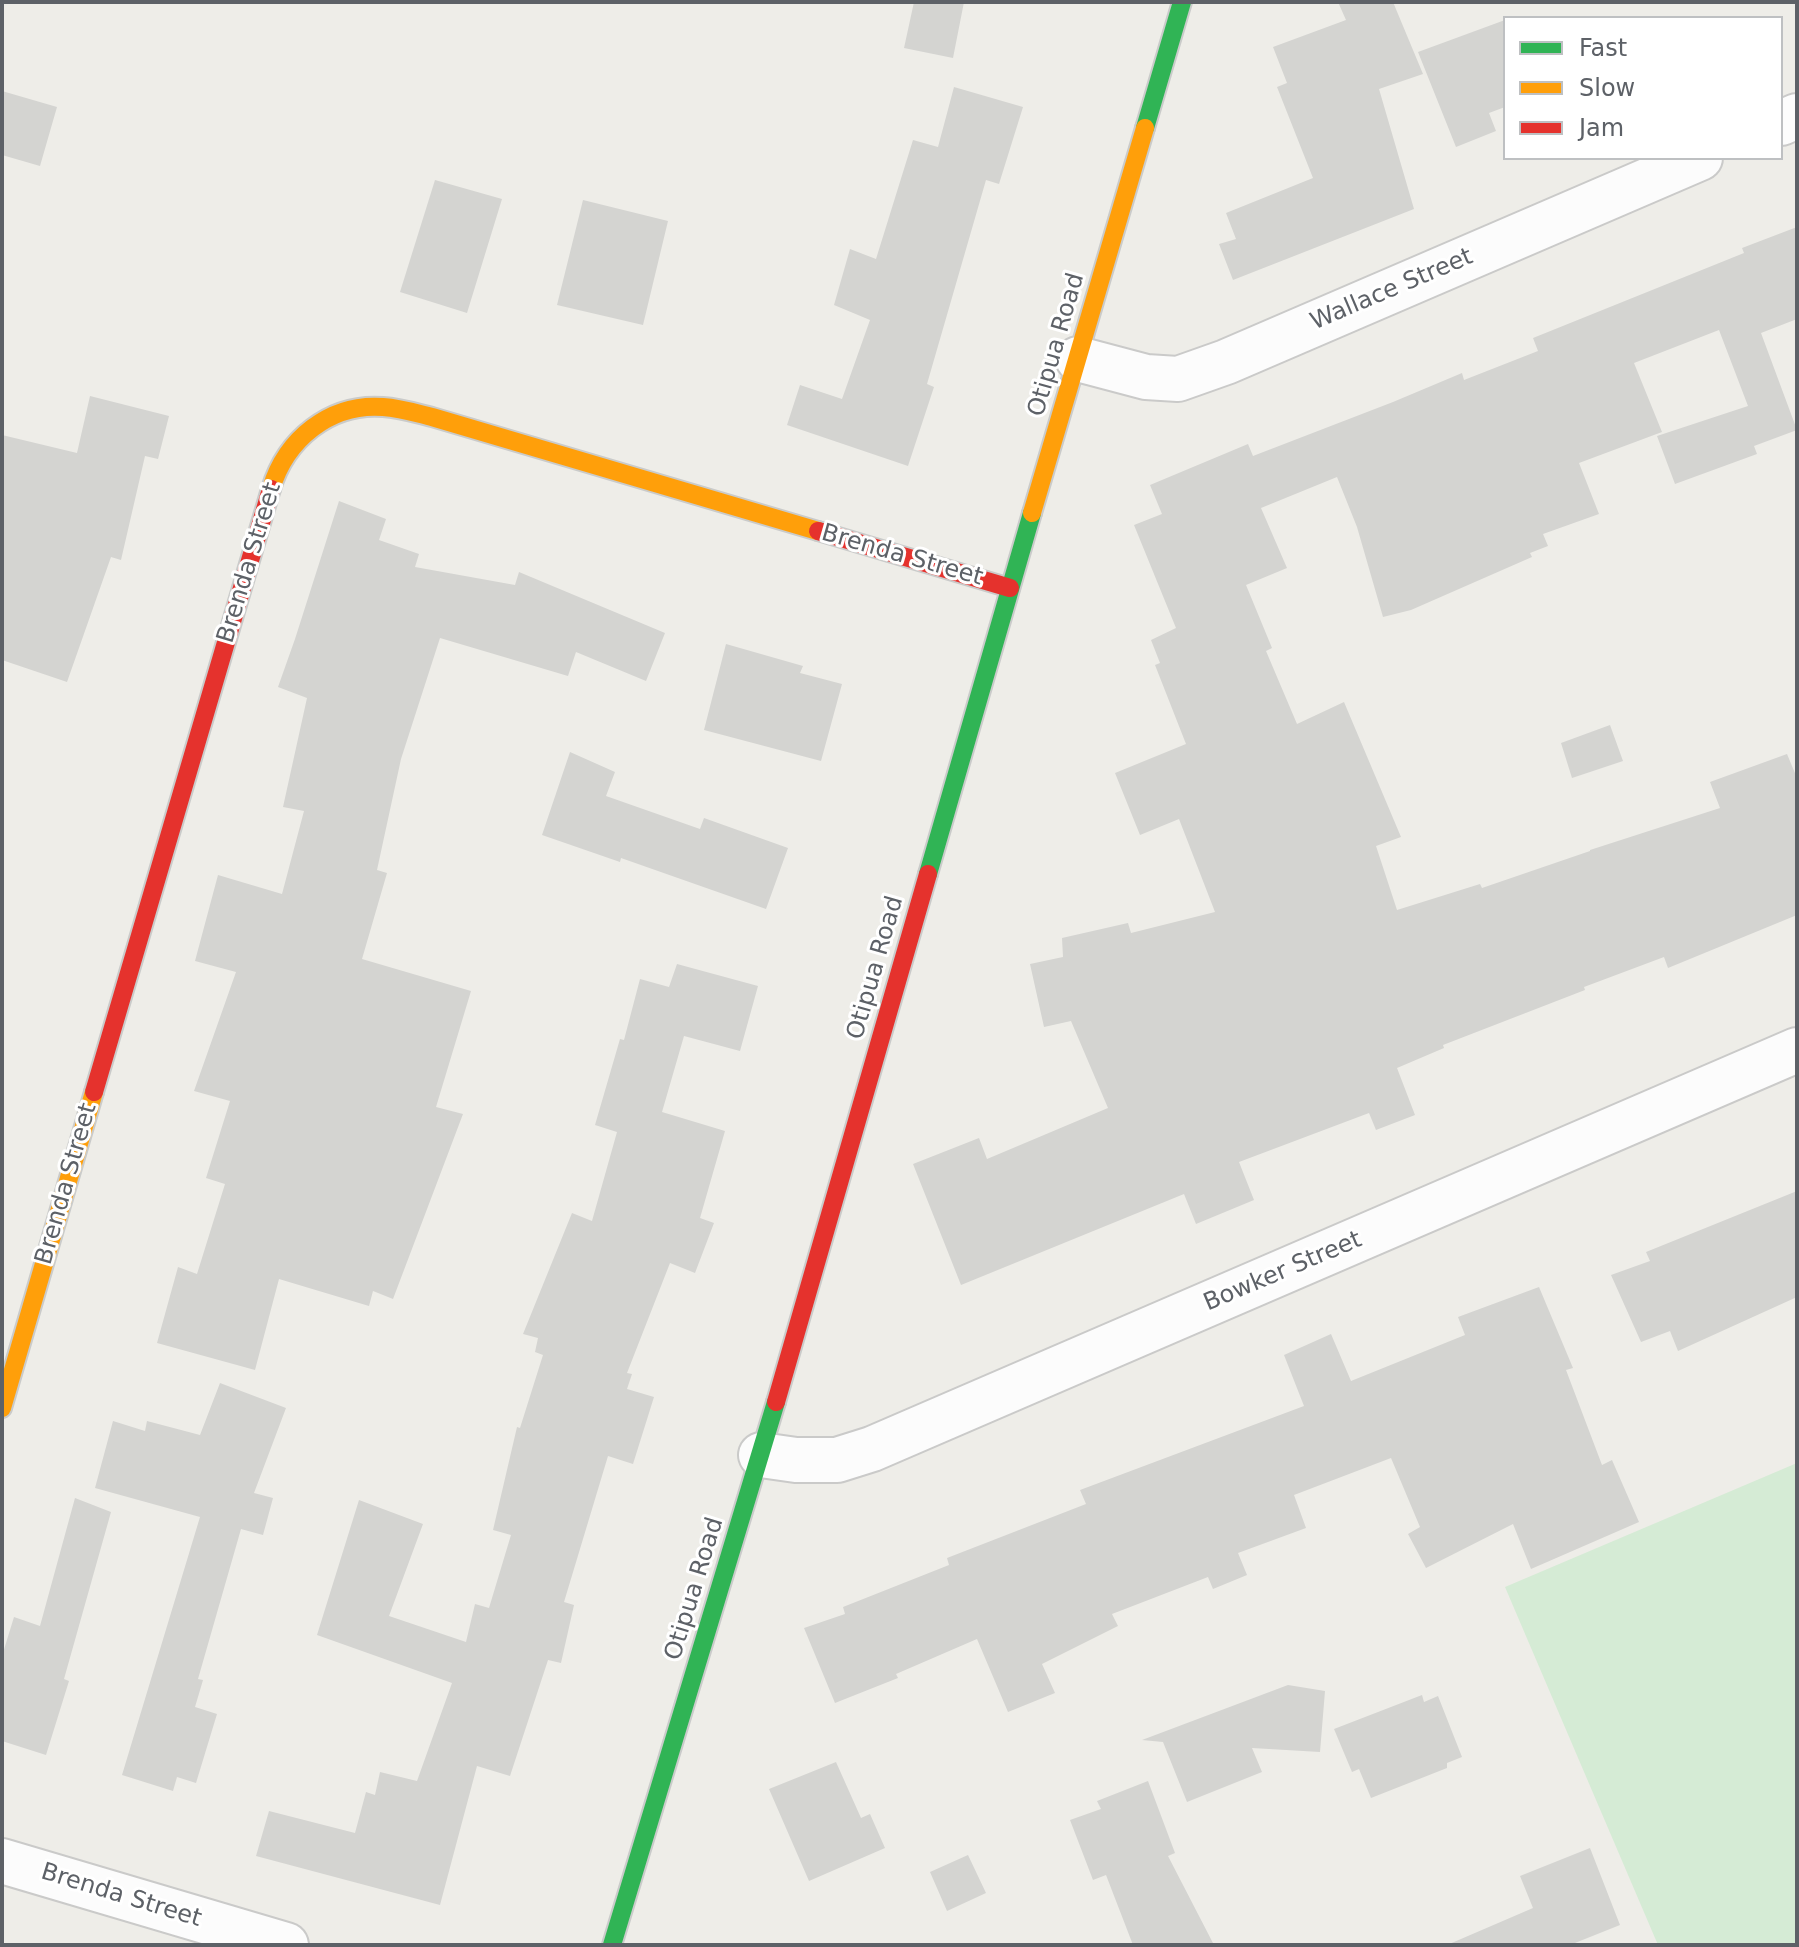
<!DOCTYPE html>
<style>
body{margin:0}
#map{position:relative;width:1799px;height:1947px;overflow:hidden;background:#eeede8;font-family:"DejaVu Sans",sans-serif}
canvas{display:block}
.frame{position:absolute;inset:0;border:4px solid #5d6167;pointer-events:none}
.legend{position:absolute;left:1503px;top:16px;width:280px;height:144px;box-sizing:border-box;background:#fff;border:2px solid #bec0c2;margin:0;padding:10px 14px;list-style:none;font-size:24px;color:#5d6167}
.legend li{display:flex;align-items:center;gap:16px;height:40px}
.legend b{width:40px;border:2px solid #bec0c2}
</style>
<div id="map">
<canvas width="1799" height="1947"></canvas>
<div class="frame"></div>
<ul class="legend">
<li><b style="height:10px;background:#30b455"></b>Fast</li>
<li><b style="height:10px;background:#ff9f0a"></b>Slow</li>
<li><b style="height:10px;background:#e5322d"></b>Jam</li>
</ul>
</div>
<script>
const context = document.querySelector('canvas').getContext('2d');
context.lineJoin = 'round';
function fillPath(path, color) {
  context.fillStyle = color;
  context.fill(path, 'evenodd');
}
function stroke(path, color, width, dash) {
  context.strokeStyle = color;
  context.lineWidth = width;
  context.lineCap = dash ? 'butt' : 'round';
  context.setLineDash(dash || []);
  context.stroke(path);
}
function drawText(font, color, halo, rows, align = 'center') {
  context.font = font + ' "DejaVu Sans",sans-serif';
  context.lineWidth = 6;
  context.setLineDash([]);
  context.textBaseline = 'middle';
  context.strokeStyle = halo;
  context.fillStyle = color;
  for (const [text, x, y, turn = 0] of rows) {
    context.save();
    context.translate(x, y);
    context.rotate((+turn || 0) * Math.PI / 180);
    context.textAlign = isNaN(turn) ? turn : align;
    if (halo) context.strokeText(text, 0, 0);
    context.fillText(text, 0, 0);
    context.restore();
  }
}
const green = new Path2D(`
 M1797 1463V1945H1658L1505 1587Z`);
const building = new Path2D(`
 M914 2H964L953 58 904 48Z
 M1338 2H1393L1423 74 1379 89 1414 209 1233 280 1219 244 1236 239 1226 213 1313 178 1277 87 1287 83 1273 47 1346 20Z
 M1505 20V107L1489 113 1496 131 1456 147 1418 52Z
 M954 87 1023 107 999 184 986 180 927 384 934 387 908 466 787 425 800 385 842 399 870 320 834 305 850 249 876 259 913 140 938 147Z
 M2 91 57 107 40 166 2 155Z
 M435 180 502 199 467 313 400 292Z
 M583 200 668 221 643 325 557 305Z
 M1797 227V319L1761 333 1797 430 1754 446 1757 454 1675 484 1657 436 1748 406 1719 330 1634 363 1662 432 1579 463 1599 514 1543 534 1548 546 1530 553 1532 557 1411 610 1383 617 1357 527 1337 477 1261 508 1287 568 1246 585 1272 648 1266 651 1297 724 1344 702 1401 837 1376 846 1397 910 1480 884 1482 888 1590 851V850L1720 808 1710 782 1787 754 1797 778V915L1668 968 1664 957 1584 987 1585 990 1443 1045 1444 1048 1397 1068 1415 1115 1376 1130 1369 1113 1239 1162 1254 1200 1196 1224 1184 1194 961 1285 913 1164 979 1138 987 1159 1108 1108 1071 1021 1044 1027 1030 964 1063 957 1062 938 1128 923 1131 933 1215 912 1179 819 1140 835 1115 773 1186 744 1155 665 1160 663 1151 640 1176 628 1134 525 1162 514 1150 485 1248 444 1253 456 1393 402 1462 373 1464 380 1538 351 1533 338 1744 253 1742 248Z
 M90 396 169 416 158 459 145 456 121 560 111 557 67 682 2 660V435L77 453Z
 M339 501 386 519 379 540 419 554 415 567 515 585 519 572 665 633 646 681 576 652 568 676 440 638 401 759 377 870 387 873 362 959 471 991 436 1107 463 1114 393 1299 373 1291 369 1306 279 1279 255 1370 157 1343 178 1267 197 1274 225 1184 206 1178 230 1101 194 1091 236 972 195 961 218 875 282 894 304 811 283 807 307 698 278 687 295 639Z
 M726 644 803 666 800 673 842 684 821 761 704 730Z
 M1610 725 1623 761 1572 778 1561 743Z
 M570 752 615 772 606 796 700 829 704 818 788 848 766 909 621 858 620 862 542 835Z
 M677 964 758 986 740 1051 684 1036 662 1112 725 1131 700 1218 714 1223 695 1273 670 1263 627 1373 632 1374 627 1389 654 1397 633 1464 608 1456 564 1602 574 1605 561 1663 548 1660 510 1776 477 1766 440 1905 256 1856 269 1811 355 1833 366 1792 375 1795 380 1772 417 1781 452 1683 317 1635 359 1500 423 1524 389 1616 466 1642 475 1604 489 1608 511 1535 493 1530 517 1427 520 1428 543 1355 535 1352 538 1338 523 1334 572 1213 592 1221 617 1132 595 1125 620 1039 624 1040 640 979 669 987Z
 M1797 1191V1297L1678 1351 1670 1331 1641 1342 1611 1275 1650 1261 1646 1252Z
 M1539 1287 1573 1368 1566 1370 1602 1465 1612 1460 1639 1522 1531 1569 1513 1524 1426 1568 1408 1534 1420 1527 1391 1458 1294 1495 1306 1528 1238 1553 1247 1575 1213 1589 1208 1577 1112 1614 1118 1626 1042 1664 1055 1693 1008 1712 977 1639 896 1674 898 1678 835 1703 804 1628 845 1614 843 1607 949 1565 947 1558 1086 1504 1080 1490 1304 1406 1284 1355 1331 1334 1351 1381 1465 1335 1458 1317Z
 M220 1383 286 1408 254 1493 273 1498 263 1535 241 1529 198 1679 203 1680 195 1707 217 1714 196 1783 177 1777 173 1791 122 1775 200 1517 95 1488 113 1421 145 1431 147 1421 200 1435Z
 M75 1498 111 1512 64 1679 69 1681 46 1755 2 1741V1656L14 1617 40 1626Z
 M1288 1685 1325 1691 1320 1752 1252 1748 1262 1772 1187 1802 1163 1742 1142 1740Z
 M1422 1695 1424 1702 1438 1696 1462 1757 1447 1763V1768L1371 1798 1359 1769 1352 1772 1334 1729Z
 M836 1762 861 1818 870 1814 885 1848 809 1881 769 1789Z
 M1148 1781 1175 1853 1168 1856 1214 1945H1133L1106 1875 1093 1880 1070 1820 1101 1809 1097 1801Z
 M1590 1848 1620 1925 1570 1945H1447L1533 1908 1520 1876Z
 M968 1855 986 1893 947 1911 930 1872Z`);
const street = new Path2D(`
 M1781 123 1797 116
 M1078 359 1146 377 1178 379 1226 362 1700 158
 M761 1455 796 1460H837L872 1449 1797 1050
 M2 1861 286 1945`);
const fast = new Path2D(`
 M1145 128 1182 2
 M928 874 1032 513
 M612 1945 776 1402`);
const slow = new Path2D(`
 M271 489C286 439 330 403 383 407 400 408 416 413 432 417L818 531
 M1032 513 1145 128
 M2 1408 94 1092`);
const jam = new Path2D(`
 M818 531 1010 588
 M94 1092 271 489
 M776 1402 928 874`);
const streetNames = [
 ["Wallace Street",1392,290,-23],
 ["Otipua Road",1057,345,-74],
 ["Brenda Street",902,556,16],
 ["Brenda Street",250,563,-73],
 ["Otipua Road",876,968,-74],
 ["Brenda Street",67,1184,-74],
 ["Bowker Street",1283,1272,-23],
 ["Otipua Road",695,1589,-73],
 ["Brenda Street",121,1896,17]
];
fillPath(green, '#d5ebd5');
fillPath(building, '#d4d4d1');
stroke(street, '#cacac9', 48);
stroke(fast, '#cacbca', 22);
stroke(slow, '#cacbca', 22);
stroke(jam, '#cacbca', 22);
stroke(street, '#fcfcfc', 44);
stroke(fast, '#30b455', 18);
stroke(slow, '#ff9f0a', 18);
stroke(jam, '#e5322d', 18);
drawText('24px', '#5d6167', '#fff', streetNames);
</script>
